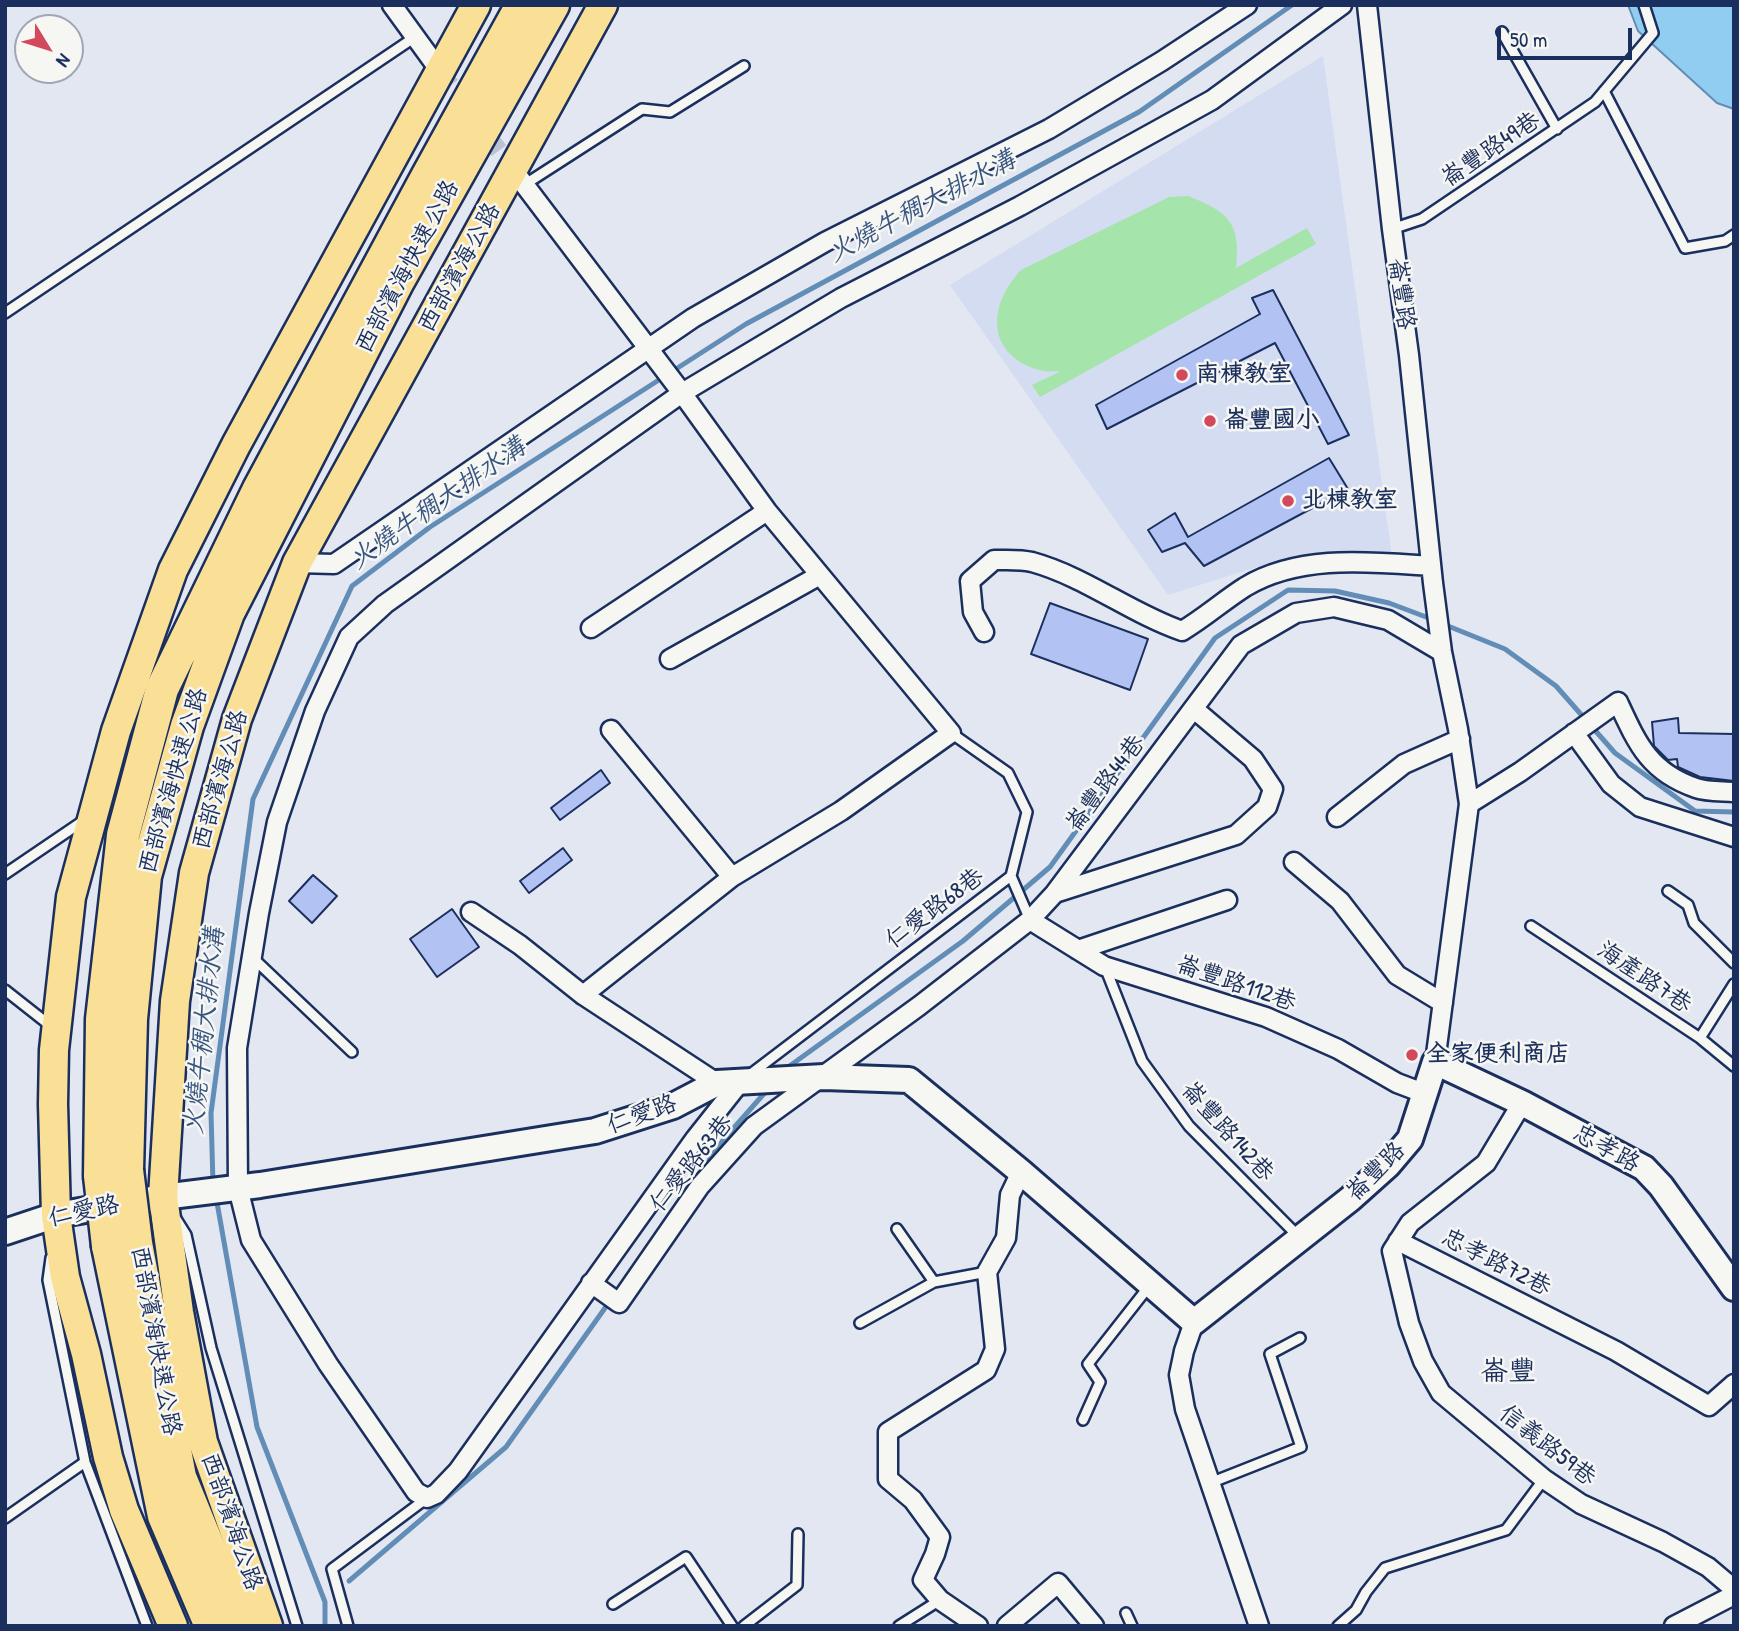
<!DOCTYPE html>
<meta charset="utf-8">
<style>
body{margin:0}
#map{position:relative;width:1739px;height:1631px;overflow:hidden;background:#e2e7f2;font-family:"Patrick Hand",sans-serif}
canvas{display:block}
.frame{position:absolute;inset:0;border:7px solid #1b2f5e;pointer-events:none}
.north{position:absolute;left:14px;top:14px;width:70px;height:70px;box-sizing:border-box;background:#f6f6f2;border:2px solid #9ea6b7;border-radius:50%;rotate:128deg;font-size:19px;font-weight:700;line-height:28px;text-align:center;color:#1b2f5e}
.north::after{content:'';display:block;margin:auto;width:24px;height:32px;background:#d1495b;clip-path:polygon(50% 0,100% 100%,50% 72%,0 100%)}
.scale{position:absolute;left:1497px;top:28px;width:135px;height:32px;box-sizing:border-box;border:4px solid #1b2f5e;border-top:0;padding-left:9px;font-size:21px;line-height:24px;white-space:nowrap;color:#1b2f5e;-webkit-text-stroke:5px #f6f6f2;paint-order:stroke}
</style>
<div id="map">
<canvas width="1739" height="1631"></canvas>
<div class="frame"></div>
<div class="north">N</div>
<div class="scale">50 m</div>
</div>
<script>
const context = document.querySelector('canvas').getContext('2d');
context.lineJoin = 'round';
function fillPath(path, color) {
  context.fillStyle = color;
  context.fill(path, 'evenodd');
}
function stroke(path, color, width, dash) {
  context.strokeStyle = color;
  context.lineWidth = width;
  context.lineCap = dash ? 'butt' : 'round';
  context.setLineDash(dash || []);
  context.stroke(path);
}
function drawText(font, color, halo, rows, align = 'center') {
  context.font = font + ' "Patrick Hand","LXGW WenKai TC",sans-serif';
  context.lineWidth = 5;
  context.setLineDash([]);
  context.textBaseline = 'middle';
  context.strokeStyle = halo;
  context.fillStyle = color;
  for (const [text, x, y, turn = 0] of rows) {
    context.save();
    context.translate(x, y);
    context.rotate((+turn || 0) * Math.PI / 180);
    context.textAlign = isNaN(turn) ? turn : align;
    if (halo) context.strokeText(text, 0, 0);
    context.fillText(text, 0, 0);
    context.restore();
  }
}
const built = new Path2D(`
 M1323 56 1392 557 1276 561 1168 595 950 285Z`);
const green = new Path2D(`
 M1188 196C1229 212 1241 223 1236 268L1307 228 1316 244 1040 397 1032 385 1061 371C1054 371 1046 372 1039 370 985 354 988 305 1021 270L1169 197Z`);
const water = new Path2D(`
 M1628 5H1734V109L1717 103 1638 31Z`);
const stream = new Path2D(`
 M1443 624 1505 649 1556 686 1615 753 1695 811 1734 812
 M784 1070 963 941 1050 867 1215 638 1288 590 1335 591 1389 603 1434 620
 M700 1173 724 1139 769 1088
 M213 1184 211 1113 253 799 352 586 430 527 746 324 1139 112 1292 5
 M216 1197 257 1427 325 1602V1626
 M349 1581 506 1447 610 1301`);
const building = new Path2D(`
 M1273 290 1349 435 1328 444 1275 343 1107 429 1096 405 1260 314 1252 298Z
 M1329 458 1348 489 1204 566 1185 543 1162 552 1148 530 1175 513 1188 537Z
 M1050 603 1148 639 1130 690 1031 654Z
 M1678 718 1679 733 1734 734V781L1700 777 1678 767 1677 759 1668 760 1654 746 1652 722Z
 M601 770 610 783 560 820 551 808Z
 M563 848 572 860 529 893 520 881Z
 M313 875 337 896 312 923 289 901Z
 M452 909 479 947 437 977 410 939Z`);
const streetTunnel = new Path2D(`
 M440 71 514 171`);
const lane = new Path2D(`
 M1502 32 1557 129
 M1604 91 1685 248 1725 241 1734 235
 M524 185 642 109 670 112 744 66
 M1392 229 1422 219 1595 102 1653 33 1644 5
 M5 313 415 37
 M5 874 86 819
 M1011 876 1030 920
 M1668 891 1688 905 1694 923 1734 963
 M1531 926 1700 1038 1734 1066
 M253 958 352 1052
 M1105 967 1142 1061 1189 1126 1298 1236
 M5 990 52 1027
 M1700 1038 1734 984
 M748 1076 1011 876 1027 812 1008 773 951 733
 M176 1219 186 1235 211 1348 297 1626
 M897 1229 934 1282
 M51 1258 48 1280 85 1462 147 1626
 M860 1323 934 1282 987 1272
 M1083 1420 1100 1382 1088 1364 1150 1285
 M1210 1483 1301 1447 1270 1354 1300 1338
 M5 1518 85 1462
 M613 1604 686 1557 732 1626
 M1126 1613 1132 1626
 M348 1626 332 1569 427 1498
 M744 1626 797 1585 798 1534
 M899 1626 940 1600
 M1338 1626 1356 1610 1366 1592 1385 1568 1506 1530 1544 1479`);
const street = new Path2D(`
 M392 5 440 71
 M1367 5 1392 229 1409 355 1433 583 1442 652 1458 729 1469 804 1435 1062
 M514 171 682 393 767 511 951 733 841 811 732 877 583 995
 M297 563 334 564 693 318 825 242 1049 129 1162 61 1247 5
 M591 628 767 511
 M984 632 973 612 970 581 994 560C1006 560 1020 559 1032 562 1086 577 1130 613 1182 631 1204 618 1223 601 1245 587 1300 554 1370 562 1431 566
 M670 659 820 575
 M611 730 732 877
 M1574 733 1611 784 1640 807 1734 837
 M1469 804 1520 772 1618 702C1637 743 1649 772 1696 788 1707 792 1722 791 1734 792
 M1337 817 1404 764 1460 739
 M1294 862 1340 901 1397 975 1443 1003
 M1055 893 1236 835 1267 807 1273 789 1253 759 1194 709
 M471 912 520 945 583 995 717 1083
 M1030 920 1104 966 1266 1017 1338 1049 1397 1083 1426 1094
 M1078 950 1227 900
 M741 1081 695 1139 458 1471 436 1494 427 1498 416 1492 328 1364 251 1240 238 1188 237 1048 259 913 277 822 315 711 349 637 385 604 682 393 841 298 1020 206 1212 100 1342 5
 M1522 1103 1486 1163 1410 1223 1392 1251 1409 1323 1423 1361 1441 1393 1544 1479 1581 1504 1663 1542 1708 1567 1734 1589
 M1398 1241 1616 1351 1709 1406 1734 1384
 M591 1283 619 1303 700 1186 754 1126 919 1006 1030 920 1055 893 1241 645 1296 613 1334 607 1388 620 1442 652
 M1194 1322 1184 1351 1179 1375 1185 1409 1259 1626
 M978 1626 940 1600 923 1580 935 1554 940 1537 913 1500 888 1479V1432L986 1370 995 1349 987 1272 1006 1238 1010 1195 1021 1172
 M1007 1626 1058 1583 1094 1626
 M1674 1626 1734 1595`);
const secondary = new Path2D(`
 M5 1232 56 1215 163 1197 260 1185 595 1131 673 1106 717 1083 824 1077 909 1080 1021 1172 1194 1322 1350 1199 1388 1165 1410 1139 1435 1062 1522 1103 1644 1168 1661 1186 1734 1288`);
const primary = new Path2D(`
 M173 1626 124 1510 108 1457 86 1354 65 1277 56 1215 53 1104 54 1050 71 897 116 731 173 570 236 445 476 5
 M268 1626 203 1442 179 1312 163 1197 175 1001 194 873 237 719 297 563 603 5`);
const highway = new Path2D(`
 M127 1170 131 1019 145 876 187 726 228 613 397 283 553 5
 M100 1176 102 1019 123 835 162 689 259 489 427 177 522 5
 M136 1243 180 1477 241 1626
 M108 1246 164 1516 211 1626`);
const highwayBridge = new Path2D(`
 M127 1170 136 1243
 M100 1176 108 1246`);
const markers = [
 [1182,375,7,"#d1495b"],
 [1210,421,7,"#d1495b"],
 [1288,501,7,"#d1495b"],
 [1412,1055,7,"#d1495b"]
];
const streetNames = [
 ["崙豐路49巷",1491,150,-34],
 ["西部濱海快速公路",408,267,-62],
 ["西部濱海公路",460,268,-61],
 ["崙豐路",1401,294,82],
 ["西部濱海公路",221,780,-74],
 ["西部濱海快速公路",174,781,-74],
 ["崙豐路44巷",1106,784,-53],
 ["仁愛路68巷",935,909,-37],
 ["海產路7巷",1644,978,34],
 ["崙豐路112巷",1236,984,19],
 ["仁愛路",642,1115,-20],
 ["崙豐路142巷",1227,1132,48],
 ["忠孝路",1606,1149,29],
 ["仁愛路63巷",692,1164,-51],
 ["崙豐路",1376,1172,-45],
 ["仁愛路",84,1212,-12],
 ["忠孝路72巷",1496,1263,27],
 ["西部濱海快速公路",155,1341,80],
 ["信義路59巷",1547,1446,38],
 ["西部濱海公路",231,1522,71]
];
const poiNames = [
 ["南棟教室",1196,375],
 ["崙豐國小",1224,421],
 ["北棟教室",1302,501],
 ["全家便利商店",1426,1055]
];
const waterNames = [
 ["火燒牛稠大排水溝",922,207,-28],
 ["火燒牛稠大排水溝",438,504,-35],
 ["火燒牛稠大排水溝",205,1031,-84]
];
const quarterNames = [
 ["崙豐",1508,1373]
];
fillPath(built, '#d4dcf2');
fillPath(green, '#a5e4ab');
fillPath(water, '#91ccf1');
stroke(water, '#628db6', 2);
stroke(stream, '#628db6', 5);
fillPath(building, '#b2c3f3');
stroke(building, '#1b2f5e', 2);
stroke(streetTunnel, '#bac2d4', 18, [18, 9]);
stroke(lane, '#1b2f5e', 14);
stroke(street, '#1b2f5e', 23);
stroke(secondary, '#1b2f5e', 30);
stroke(primary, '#1b2f5e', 33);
stroke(highway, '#1b2f5e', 37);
stroke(lane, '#f6f6f2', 9);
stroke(street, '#f6f6f2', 18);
stroke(secondary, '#f6f6f2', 24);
stroke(primary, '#fadf96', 28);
stroke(highway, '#fadf96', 32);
stroke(highwayBridge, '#1b2f5e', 37, []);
stroke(highwayBridge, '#fadf96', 32);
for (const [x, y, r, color] of markers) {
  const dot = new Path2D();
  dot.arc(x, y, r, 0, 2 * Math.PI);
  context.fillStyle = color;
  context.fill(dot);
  stroke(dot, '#f6f6f2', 2.5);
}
drawText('24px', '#1b2f5e', '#f6f6f2', streetNames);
drawText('bold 24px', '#1b2f5e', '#f6f6f2', poiNames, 'left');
drawText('italic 26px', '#385683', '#f6f6f2', waterNames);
drawText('28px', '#1b2f5e', '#f6f6f2', quarterNames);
</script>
